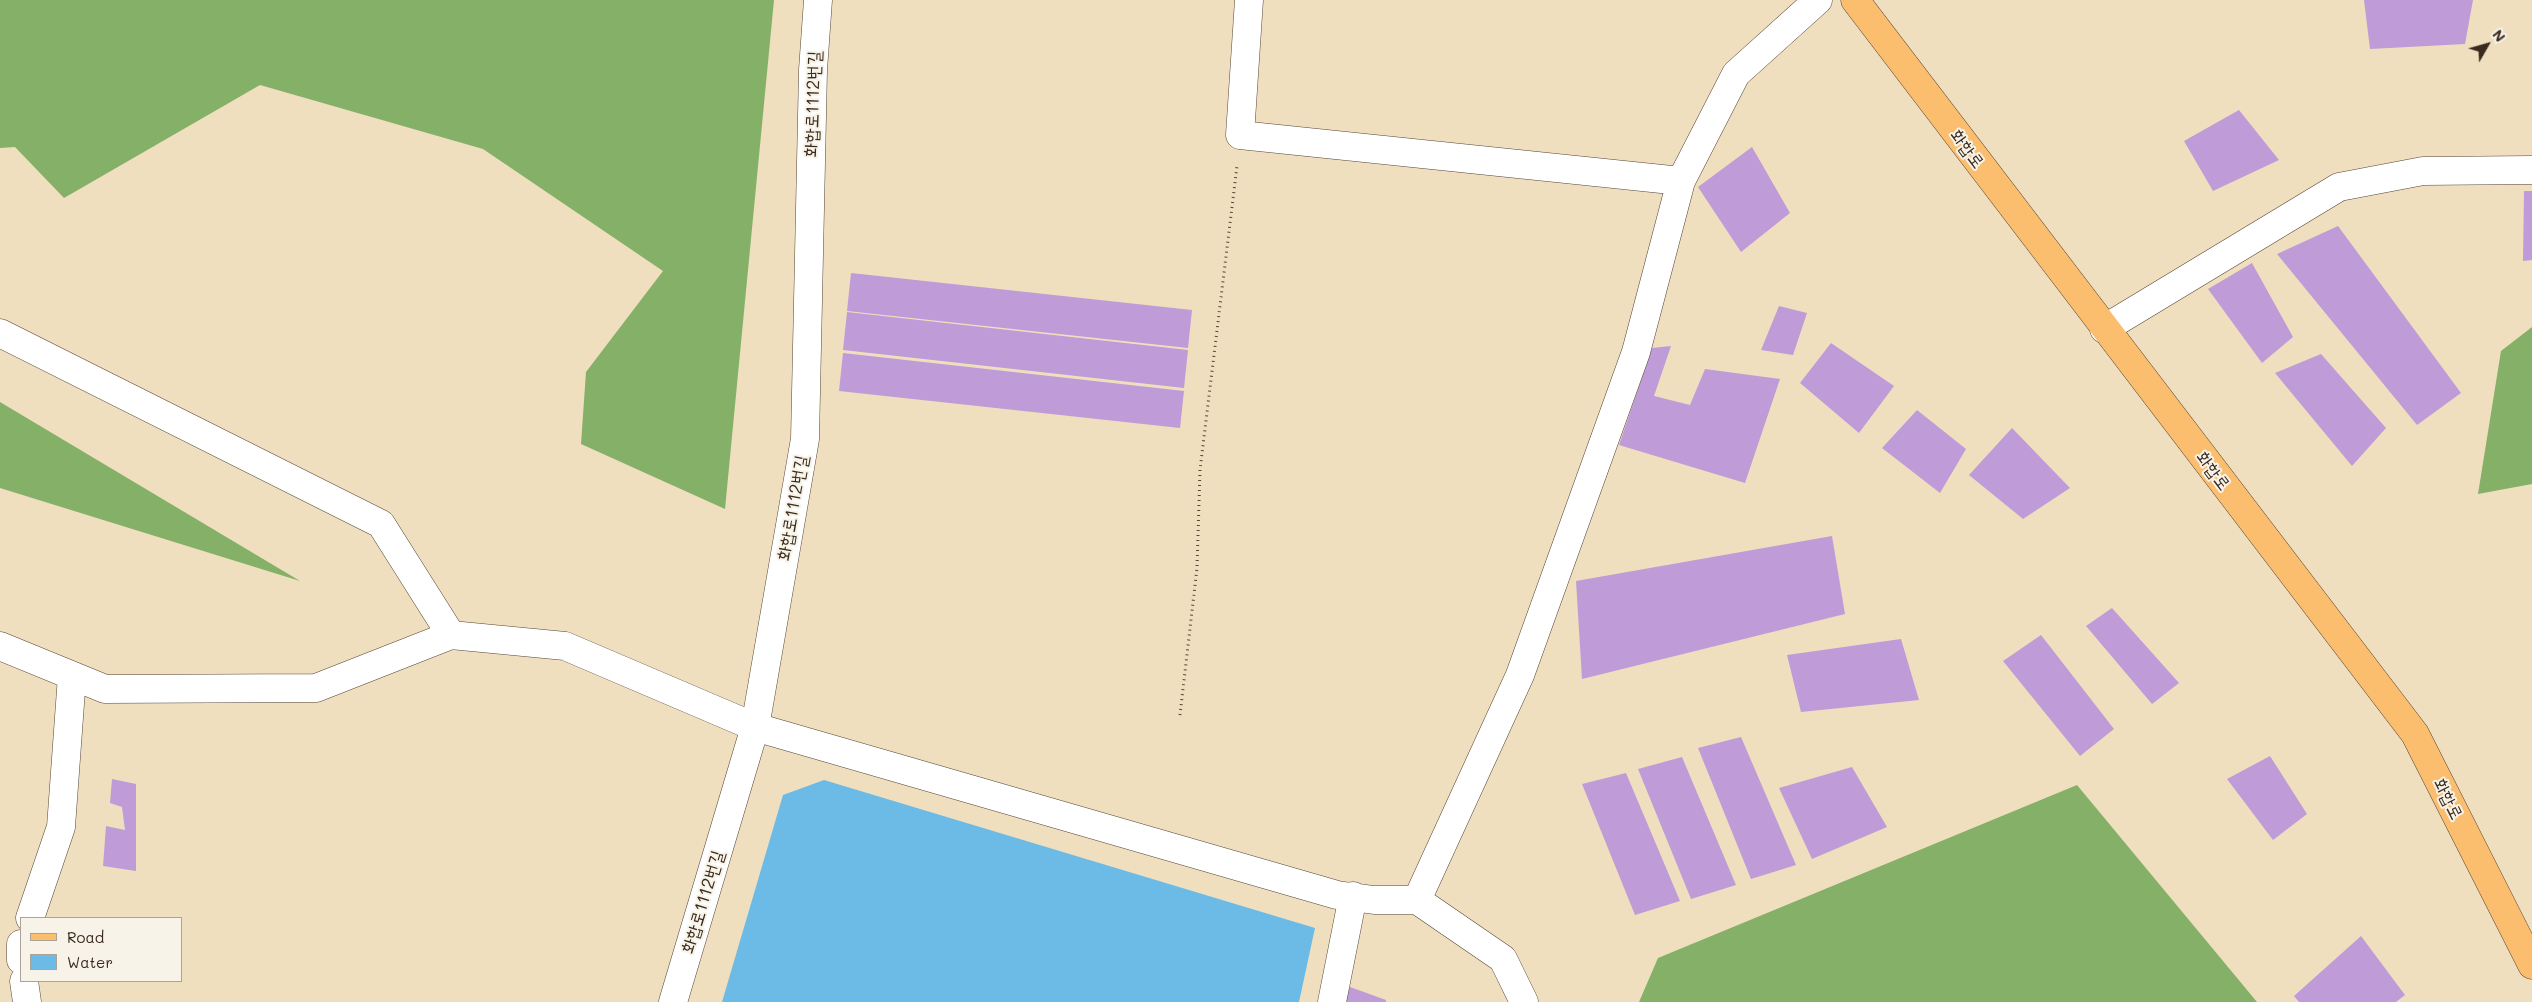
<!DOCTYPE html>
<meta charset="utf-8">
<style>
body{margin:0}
#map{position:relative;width:2532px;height:1002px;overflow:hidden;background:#efdfbf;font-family:Mali,sans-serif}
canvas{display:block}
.legend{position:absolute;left:20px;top:917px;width:162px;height:65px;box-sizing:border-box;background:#f7f3e8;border:1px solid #aca397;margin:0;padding:6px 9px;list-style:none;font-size:15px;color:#3b2a1e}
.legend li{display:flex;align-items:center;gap:10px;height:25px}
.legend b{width:25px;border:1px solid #aca397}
.north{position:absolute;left:2462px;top:20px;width:50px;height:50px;-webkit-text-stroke:4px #f7f3e8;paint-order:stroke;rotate:52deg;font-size:14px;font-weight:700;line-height:20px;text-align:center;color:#3b2a1e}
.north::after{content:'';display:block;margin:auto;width:18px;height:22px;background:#3b2a1e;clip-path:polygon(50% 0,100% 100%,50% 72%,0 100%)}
</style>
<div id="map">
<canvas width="2532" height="1002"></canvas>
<ul class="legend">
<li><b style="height:6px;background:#fbbd6e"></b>Road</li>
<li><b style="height:14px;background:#6bbbe6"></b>Water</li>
</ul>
<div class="north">N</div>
</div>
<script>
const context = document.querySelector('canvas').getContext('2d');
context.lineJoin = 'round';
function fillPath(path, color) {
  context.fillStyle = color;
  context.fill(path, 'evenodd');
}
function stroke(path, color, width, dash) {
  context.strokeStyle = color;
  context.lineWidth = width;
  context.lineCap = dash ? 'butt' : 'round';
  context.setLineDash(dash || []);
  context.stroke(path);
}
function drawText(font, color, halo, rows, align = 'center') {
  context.font = font + ' Mali,"Poor Story",sans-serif';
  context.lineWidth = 4;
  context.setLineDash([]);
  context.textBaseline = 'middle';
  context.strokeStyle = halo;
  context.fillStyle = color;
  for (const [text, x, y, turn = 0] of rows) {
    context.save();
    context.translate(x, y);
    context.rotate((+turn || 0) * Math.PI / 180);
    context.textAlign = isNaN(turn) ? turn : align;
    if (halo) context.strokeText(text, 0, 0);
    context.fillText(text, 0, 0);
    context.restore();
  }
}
const forest = new Path2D(`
 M0 0H774L725 509 581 444 586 372 663 271 483 149 260 85 64 198 15 147 0 148Z
 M2532 327V484L2478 494 2501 351Z
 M0 402 300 581 0 488Z
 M2077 785 2257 1002H1639L1658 958Z`);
const water = new Path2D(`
 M824 780 1315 928 1299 1002H722L783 795Z`);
const building = new Path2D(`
 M2364 0H2473L2465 44 2370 49Z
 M2239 110 2279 160 2213 191 2184 141Z
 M1752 147 1790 213 1741 252 1698 187Z
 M2524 191H2532V260L2523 261Z
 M2338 226 2461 393 2417 425 2277 254Z
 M2252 263 2293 337 2262 363 2208 289Z
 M851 273 1192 310 1188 348 847 311Z
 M1779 306 1807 313 1793 355 1761 350Z
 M847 312 1188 350 1184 388 843 350Z
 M1831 343 1894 386 1859 433 1800 383Z
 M1671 346 1654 396 1690 405 1705 369 1780 379 1745 483 1619 445 1652 348Z
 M843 353 1184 391 1180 428 839 391Z
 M2321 354 2386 428 2352 466 2275 373Z
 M1917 410 1966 449 1940 493 1882 448Z
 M2012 428 2070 488 2023 519 1969 475Z
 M1832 536 1845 614 1582 679 1576 581Z
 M2112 608 2179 683 2152 704 2086 626Z
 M2041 635 2114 729 2080 756 2003 661Z
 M1901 639 1919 700 1801 712 1787 655Z
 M1741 737 1796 865 1751 879 1698 748Z
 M2270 756 2307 814 2273 840 2227 779Z
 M1682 757 1736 885 1691 899 1638 769Z
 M1852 767 1887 827 1812 859 1779 788Z
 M1626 773 1680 901 1635 915 1582 784Z
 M112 779 136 784V871L103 866 106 826 125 830 122 807 110 803Z
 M2361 936 2405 995 2396 1002H2299L2294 996Z
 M1350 987 1386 1000V1002H1344Z`);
const path = new Path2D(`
 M1180 715 1197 568 1200 470 1237 166`);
const minor = new Path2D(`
 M1249 0 1240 135 1681 181
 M2104 329 2339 187 2423 171 2532 170
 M0 333 381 524 451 635
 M0 646 105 689 316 688 451 635 565 646 755 727 1337 895 1374 900H1417
 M30 918 61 827 72 676
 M21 944V960
 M24 981 27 1002
 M673 1002 755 727 805 439 813 70 818 0
 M1332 1002 1353 896
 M1524 1002 1503 959 1417 900 1520 675 1636 352 1681 181 1736 74 1818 0`);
const major = new Path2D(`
 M1855 0 2415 734 2532 965`);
const streetNames = [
 ["화합로1112번길",813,104,-88],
 ["화합로",1967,149,53],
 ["화합로",2213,471,53],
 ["화합로1112번길",793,508,-80],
 ["화합로",2448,799,63],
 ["화합로1112번길",703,902,-73]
];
fillPath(forest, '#84b067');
fillPath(water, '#6bbbe6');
fillPath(building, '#bf9bd8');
stroke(minor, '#564536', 29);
stroke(major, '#564536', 29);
stroke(path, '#564536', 3, [1, 4]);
stroke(minor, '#fff', 28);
stroke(major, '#fbbd6e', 28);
drawText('18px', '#3b2a1e', '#f7f3e8', streetNames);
</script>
